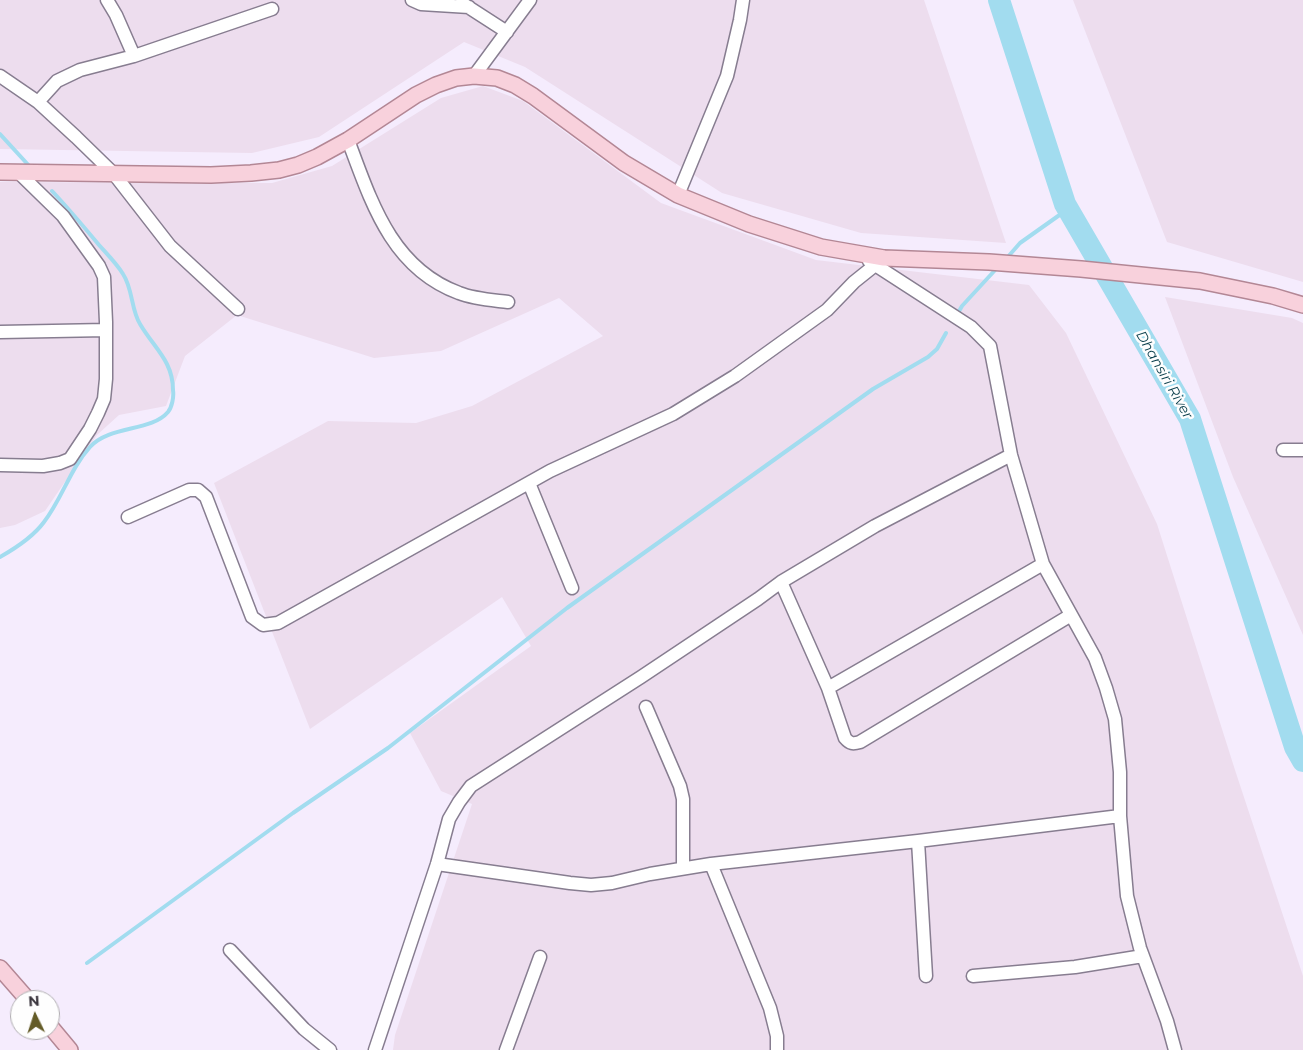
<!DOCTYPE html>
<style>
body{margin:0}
#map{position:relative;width:1303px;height:1050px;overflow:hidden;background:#f5ecfd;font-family:Montserrat,sans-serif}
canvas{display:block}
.north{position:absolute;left:10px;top:990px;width:50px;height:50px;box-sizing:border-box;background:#fefefe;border:1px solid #b0aeb1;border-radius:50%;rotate:356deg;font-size:14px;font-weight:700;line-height:20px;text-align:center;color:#3b363e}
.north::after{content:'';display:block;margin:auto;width:18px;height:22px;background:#635b27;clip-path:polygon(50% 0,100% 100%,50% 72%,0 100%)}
</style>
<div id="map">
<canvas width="1303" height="1050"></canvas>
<div class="north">N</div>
</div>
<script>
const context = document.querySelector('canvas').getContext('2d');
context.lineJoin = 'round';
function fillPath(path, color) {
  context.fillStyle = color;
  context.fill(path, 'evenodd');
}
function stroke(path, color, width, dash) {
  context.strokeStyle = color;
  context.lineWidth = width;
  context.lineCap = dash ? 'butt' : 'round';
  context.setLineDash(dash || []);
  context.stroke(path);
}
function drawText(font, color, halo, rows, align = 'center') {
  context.font = font + ' Montserrat,sans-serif';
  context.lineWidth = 5;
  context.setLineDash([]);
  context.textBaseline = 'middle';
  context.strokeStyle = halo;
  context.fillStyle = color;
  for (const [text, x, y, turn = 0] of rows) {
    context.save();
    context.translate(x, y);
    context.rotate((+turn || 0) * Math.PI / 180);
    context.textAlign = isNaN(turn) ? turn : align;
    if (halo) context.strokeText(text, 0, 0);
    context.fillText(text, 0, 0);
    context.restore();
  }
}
const industrial = new Path2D(`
 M0 0H924L1006 243 861 233 722 193 525 67 464 42 319 137 252 153 0 149Z
 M1073 0H1303V282L1167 242Z
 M483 86 523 101 661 203 816 260 1029 285 1066 333 1157 524 1235 770 1303 976V1050H393L395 1035 472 804 441 791 410 733 531 646 502 597 310 729 214 483 328 421 416 423 472 406 603 336 559 298 441 351 374 358 237 315 185 356 166 406 119 415 97 435 45 511 15 525 0 528V182L272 183 332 166 441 98Z
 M1165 297 1292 318 1303 323V635L1233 477Z`);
const stream = new Path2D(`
 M0 134 32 169
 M1006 259 1020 243 1068 209
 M958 313 962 306 997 268
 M0 557C16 548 33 537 44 522 62 499 70 469 90 447 110 425 151 432 168 412 172 407 174 397 173 390 173 361 154 348 140 324 131 310 133 289 123 274 117 264 107 254 99 245 84 227 68 208 52 191
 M87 963 293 813 388 748 567 608 873 389 928 357 937 349 946 333`);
const river = new Path2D(`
 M999 0 1065 204 1190 419 1295 747 1303 761`);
const minor = new Path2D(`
 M107 0 116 15 134 56
 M412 0 421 4 469 7
 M462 3 507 32
 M0 76 38 102 76 137 114 174 170 246 238 309
 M474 76 530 0
 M38 102 57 81 80 70 134 56 272 9
 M348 140C371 201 391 268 459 293 474 299 492 300 508 302
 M678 195 727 76 740 20 743 0
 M869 261 971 327 990 346 1011 455 1043 564 1095 658 1106 688 1115 719 1120 772V816L1127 896 1140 948 1167 1021 1175 1050
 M0 332 106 330
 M1283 450H1303
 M0 465 43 466 60 463 70 459 90 429 98 413 104 399 106 379V322L104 277 99 266 63 216 19 173
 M529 483 572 588
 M128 517 189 490H198L206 497 252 617 263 625 278 623 550 471 673 414 735 376 827 310 854 282 874 266
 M781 582 828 688 845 738C850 744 853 744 860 742L1071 615
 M828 688 1043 564
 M646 707 680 786 683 799V868
 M918 841 926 976
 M437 864 570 883 591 885 612 883 650 874 711 864 918 841 1120 816
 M711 864 770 1008 777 1036V1050
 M230 950 304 1029 330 1050
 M973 976 1075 967 1143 956
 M375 1050 437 864 449 819 459 802 471 786 641 677 758 599 781 582 875 526 1011 455
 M506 1050 540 957`);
const major = new Path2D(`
 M0 172 211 175 251 173 279 170 298 165 317 157 348 140 416 95 436 85 456 78 474 76 497 78 515 85 533 96 624 163 678 195 749 224 821 247 884 258 989 262 1081 269 1200 281 1273 296 1303 305
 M0 968 28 1000
 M50 1026 70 1050`);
const waterNames = [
 ["Dhansiri River",1164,375,60]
];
fillPath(industrial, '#edddee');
stroke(stream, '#a2dcef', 4);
stroke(river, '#a2dcef', 22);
stroke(minor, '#877d90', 15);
stroke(major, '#b38795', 18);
stroke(minor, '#fff', 12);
stroke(major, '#f8d1dc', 15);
drawText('italic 14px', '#0b3f4c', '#fefefe', waterNames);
</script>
